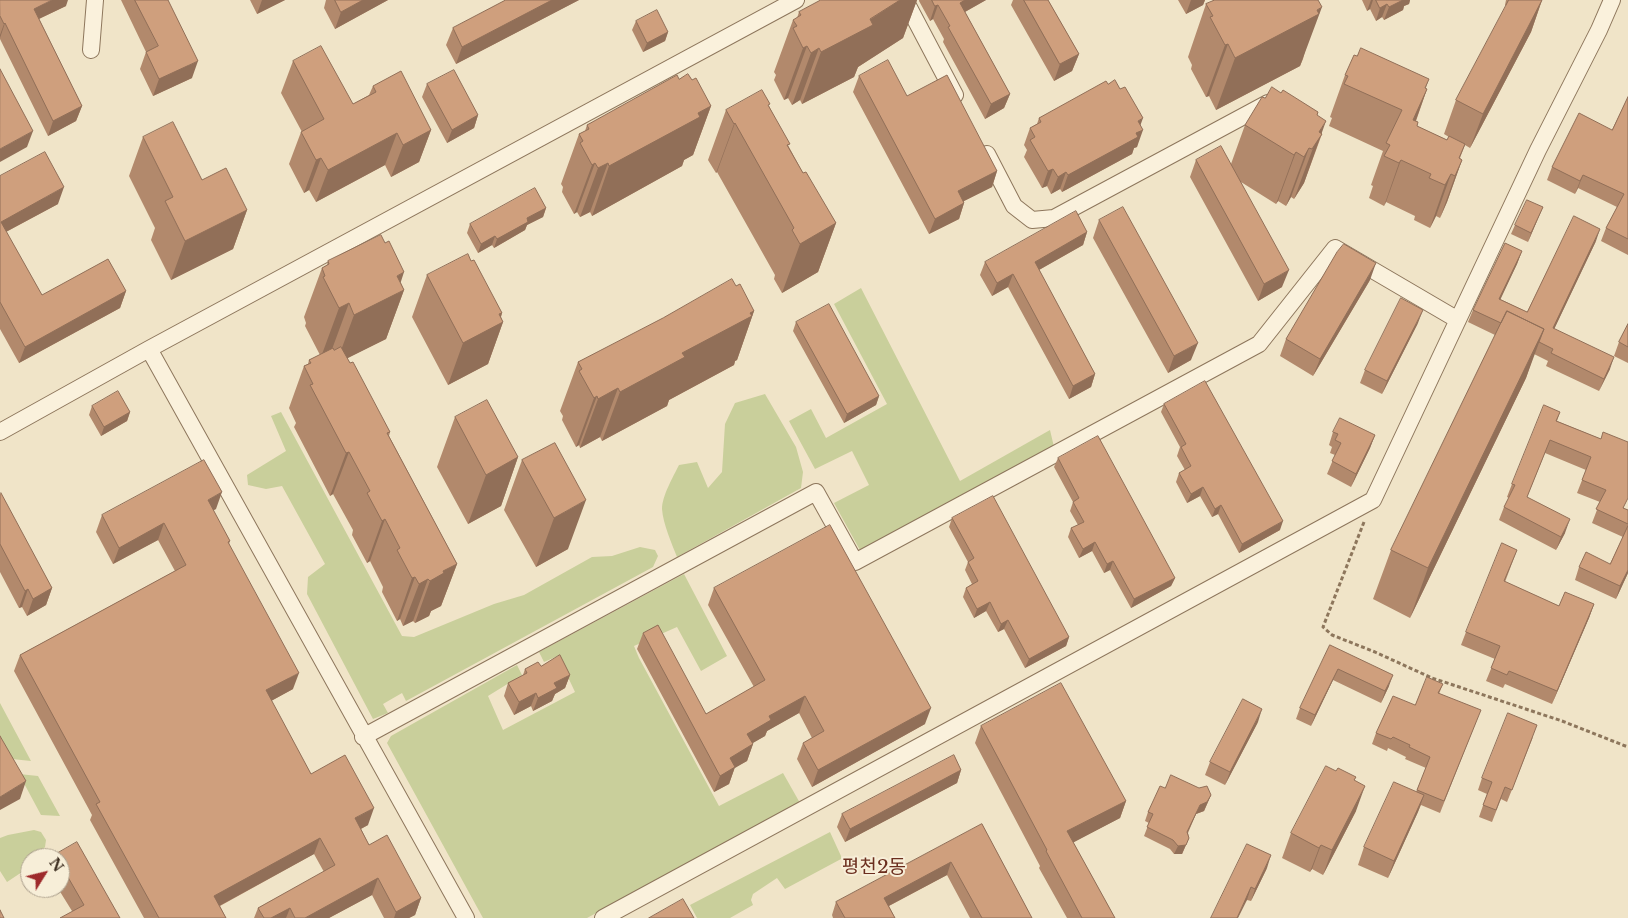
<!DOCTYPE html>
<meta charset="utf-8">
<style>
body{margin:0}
#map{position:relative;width:1628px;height:918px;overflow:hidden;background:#f0e4c8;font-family:"Libre Baskerville",serif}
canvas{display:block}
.north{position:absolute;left:20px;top:848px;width:50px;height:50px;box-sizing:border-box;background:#f7eed8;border:1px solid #ada18e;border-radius:50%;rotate:54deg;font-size:14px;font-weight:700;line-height:20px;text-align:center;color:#3d2e20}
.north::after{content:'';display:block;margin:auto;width:18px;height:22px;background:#9e2a2b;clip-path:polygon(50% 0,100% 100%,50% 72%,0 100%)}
</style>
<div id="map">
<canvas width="1628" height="918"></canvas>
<div class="north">N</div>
</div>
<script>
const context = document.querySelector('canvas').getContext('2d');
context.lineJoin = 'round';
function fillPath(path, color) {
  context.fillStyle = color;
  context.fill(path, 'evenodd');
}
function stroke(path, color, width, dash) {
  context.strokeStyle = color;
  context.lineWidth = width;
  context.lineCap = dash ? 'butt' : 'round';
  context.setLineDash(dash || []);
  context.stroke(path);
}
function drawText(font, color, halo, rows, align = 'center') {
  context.font = font + ' "Libre Baskerville","Noto Sans KR",serif';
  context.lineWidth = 4;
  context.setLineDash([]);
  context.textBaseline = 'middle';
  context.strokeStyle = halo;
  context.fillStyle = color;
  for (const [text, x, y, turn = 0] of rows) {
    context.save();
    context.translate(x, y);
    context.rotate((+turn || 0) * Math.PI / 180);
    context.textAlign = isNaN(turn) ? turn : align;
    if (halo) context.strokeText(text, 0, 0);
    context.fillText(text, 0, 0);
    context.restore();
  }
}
const green = new Path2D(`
 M861 288 960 481 1050 430 1054 447 861 552 834 503 869 485 852 451 815 469 789 421 811 409 826 438 887 404 834 304Z
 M765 394 796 447 803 472 801 488 677 557C672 544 663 524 662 509 662 496 673 477 679 465L697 462 708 488 722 472 725 424 735 403Z
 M281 412 402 636 414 637 494 604 524 595 592 557 612 556 640 547 655 550 658 556 653 567 406 701 402 693 383 704 388 713 373 719 307 594 308 577 325 564 282 486 266 489 248 485 247 475 286 451 271 416Z
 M684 574 727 656 701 671 677 627 634 646 639 658 719 806 783 773 800 803 587 918H483L387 743 391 736 517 665 522 675 488 696 503 730 575 692 558 656 544 662 539 652Z
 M0 703 31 761 12 759 0 736Z
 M19 774 38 776 60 816 41 815Z
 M34 830 41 832 46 840 45 847 35 858H30V864L25 870 7 882 0 871V838L8 835Z
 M830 832 841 856V859L785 889 777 878 753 894 751 900 753 905 730 918H697L690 905Z`);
const path = new Path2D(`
 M1364 522 1323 627 1332 635 1375 652 1432 678 1562 721 1628 747`);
const minor = new Path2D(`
 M905 0 955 95
 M91 50 95 0
 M987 154 1014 206 1032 220 1054 218 1268 103
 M149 349 466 918
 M0 432 149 349 796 0
 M363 737 816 492 855 562 1259 344 1335 248 1458 320
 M603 918 1373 500 1538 150 1599 30 1612 0`);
const wall = new Path2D(`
 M0 0 66 6 39 19 82 106 76 121 48 136 0 39Z
 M121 0H168L192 78 153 96 140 69 146 52Z
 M250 0H285L257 14Z
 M326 0H388L335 29 324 8Z
 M506 0H579L456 64 446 45 453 28Z
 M821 0H917L903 38 858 67 854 77 802 104 800 100 792 105 788 98 784 100 774 80 776 75 774 72 793 20 797 18 799 12Z
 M919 0H986L965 12 1010 94 1004 108 985 119 943 42 944 39 933 19 930 21 919 1Z
 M1013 0H1048L1079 54 1072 71 1054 81 1011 5Z
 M1178 0H1205L1203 5 1186 14Z
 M1213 0H1318L1303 59 1300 66 1216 110 1209 96 1206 97 1191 69 1192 65 1188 57 1206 4 1212 2Z
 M1362 0H1410L1409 4 1404 6 1403 10 1384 20 1382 17 1376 21 1370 9 1367 11Z
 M1506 0H1542L1531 32 1470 148 1465 145 1460 158 1462 160 1447 202 1440 218 1436 216 1430 228 1414 220 1415 216 1386 202 1384 206 1369 198 1373 186 1371 185 1383 151 1329 126 1332 118 1330 117 1345 75 1427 89 1416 121 1417 126 1447 140 1449 137 1444 134 1456 100 1506 6 1505 5Z
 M636 21 668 32 665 41 643 52 632 30Z
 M293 61 353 104 369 95 373 86 431 130 419 162 391 177 385 165 316 202 309 190 304 193 289 164 301 132H302L281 93Z
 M859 76 997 171 992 187 964 201V203L959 219 929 234 853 92Z
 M679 79 692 80 711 106 693 155 684 160 682 166 592 216 590 212 580 217 577 212 574 214 562 192 563 187 561 184 579 134 585 131 587 125Z
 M427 84 478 115 474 128 447 143 422 97Z
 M1108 84 1140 125 1137 147 1134 148 1132 154 1062 192 1060 189 1051 194 1047 186 1042 188 1024 157 1027 150 1024 145 1030 128 1037 124 1039 118Z
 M1281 93 1318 112 1317 116 1322 134 1304 183 1294 199 1291 197 1286 206 1278 201 1276 204 1241 182 1282 287 1258 301 1190 177 1196 160 1231 164 1245 125 1265 98Z
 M1628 97V255L1601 241 1606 228 1617 207 1578 188 1575 194 1547 180 1552 167 1612 130Z
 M769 106 789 147 803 173 836 223 818 272 782 293 774 279 775 275 717 172 716 173 708 160 726 110Z
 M143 137 202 180 247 210 233 249 171 280 151 240 155 228 129 176Z
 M0 176 58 204 6 232 42 295 126 291 120 308 19 363 0 329Z
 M1543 207 1528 242 1511 234 1515 225Z
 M546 208 543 217 527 225 525 230 494 248 492 245 478 253 467 233 470 224Z
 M1099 220 1191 360 1168 373 1093 238Z
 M1087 232 1083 245 1039 270 1095 374 1091 387 1069 399 1008 287 992 296 980 275 985 262Z
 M1596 241 1554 329 1610 369 1599 391 1546 366 1548 361 1534 354 1526 378 1410 618 1373 599 1391 550 1495 335 1468 322 1473 310 1522 251 1517 264 1500 299 1527 312Z
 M328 261 401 283 404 290 386 339 347 358 390 432 389 436 457 564 441 606 431 611 429 616 415 623 413 621 403 626 400 619 397 621 382 592 383 587 370 561 367 563 352 535 353 530 333 494 330 496 294 427 296 423 289 408 304 366 308 364 309 360 320 355 305 326 306 323 304 317 322 268 327 265Z
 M471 261 502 313 501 317 503 322 488 364 448 385 412 317 427 275Z
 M1370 280 1313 376 1280 356 1286 339Z
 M736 286 754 311 737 360 735 361 734 365 669 400 667 406 602 441 600 437 580 448 579 445 576 447 562 420 563 416 560 411 578 362Z
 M796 322 879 396 876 405 844 423 793 331Z
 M1418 323 1382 394 1360 383 1365 370Z
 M1628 324V363L1614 356 1619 342Z
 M1164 404 1280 530 1239 553 1218 514 1212 517 1200 496 1187 503 1176 482 1179 473 1185 470 1177 456 1180 447 1161 412Z
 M92 406 130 412 127 421 101 436 89 415Z
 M1560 412 1557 421 1601 439 1624 509 1628 510V573L1616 599 1575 580 1579 567 1610 564 1623 537 1592 523 1600 502 1577 493 1586 470 1545 453 1527 497 1565 533 1556 550 1499 520 1504 507 1509 498 1507 497 1512 484Z
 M455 417 518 457 501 506 468 524 437 467Z
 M1333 432 1375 435 1370 448 1351 487 1327 474 1335 455 1330 453 1332 447 1329 445Z
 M555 443 568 549 536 567 504 510 522 460Z
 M1058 458 1175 578 1171 586 1131 608 1110 570 1104 573 1092 551 1079 558 1068 537 1071 528 1078 525 1070 511 1073 502 1054 467Z
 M0 494 52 588 46 605 27 616 22 607 19 608 0 572Z
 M216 509 213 510 230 541 229 544 293 689 271 701 311 774 368 825 361 829 369 845 421 898 415 915 409 918H384L372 895 329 918H254L258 908 324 872 314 854 220 906 226 918H144L90 820 92 815 14 671 20 655 175 571 158 540 113 564 96 532 102 515Z
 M952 518 1069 637 1066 646 1025 668 1004 629 998 632 986 611 974 618 963 597 966 588 972 584 965 570 968 562 949 527Z
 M1517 550 1505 582 1559 606 1594 604 1589 618 1552 704 1505 684 1503 688 1486 681 1495 659 1461 645 1466 632Z
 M714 588 925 724 812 787 797 759 803 743 812 738 799 713 767 731 765 736 752 743 753 744 747 761 735 767 729 784 714 792 637 649 643 633 706 714 754 687 708 605Z
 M1330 645 1389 686 1381 703 1333 680 1311 726 1296 719 1300 708Z
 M541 666 570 675 565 688 555 694 552 701 533 711 531 706 514 715 504 696 508 683 523 675 525 669Z
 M1443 684 1439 694 1476 722 1440 813 1421 805 1388 878 1358 865 1364 847 1416 792 1426 768 1405 759 1406 757 1388 748 1387 751 1372 744 1376 733 1415 705Z
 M1258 722 1225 785 1205 775 1210 762Z
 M981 726 1126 801 1120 818 1073 842 1115 918H1067L1039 868 1040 866 975 743Z
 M1533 737 1507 802 1501 799 1492 822 1479 817 1487 794 1478 790 1482 778Z
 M961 770 957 783 845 842 837 827 842 814Z
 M1336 771 1356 777 1354 781 1356 811 1323 875 1312 869 1310 872 1282 858 1291 833Z
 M1165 788 1211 795 1204 811 1196 814 1188 833 1189 838 1182 854H1174L1170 849 1144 836 1149 823 1145 821 1148 812Z
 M982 824 1032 918H970L947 875 889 906 895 918H833L832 915 836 902Z
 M60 858 120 918 72 911 59 890 50 895 46 888H60Z
 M1267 868 1251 901 1247 900 1211 918Z`);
const shadedWall = new Path2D(`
 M52 0H68L66 6 28 24 34 9Z
 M262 0H285L257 14Z
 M363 0H388L335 29 341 12Z
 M552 0H579L456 64 462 47Z
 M900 0H917L903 38 858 67 854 77 802 104 821 52Z
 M965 0H986L954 18 960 3Z
 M1191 0H1205L1203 5 1186 14Z
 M1371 0H1373L1370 9 1367 11Z
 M1403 0H1410L1409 4 1404 6 1403 10 1384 20 1389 7Z
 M1542 0 1531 32 1470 148 1483 114Z
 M1387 4 1382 17 1376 21 1380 8Z
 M938 5 933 19 930 21 935 6Z
 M1322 7 1300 66 1216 110 1235 58Z
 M5 23 0 38V35L4 24Z
 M668 32 665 41 643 52 647 43Z
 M1228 44 1209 96 1206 97 1225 45Z
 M807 46 788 98 784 100 803 48Z
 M819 48 800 100 792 105 811 53Z
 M1079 54 1072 71 1054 81 1060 64Z
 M198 61 192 78 153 96 159 79Z
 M1429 79 1418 109 1427 89 1412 131 1398 162 1425 88Z
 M1010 94 1004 108 985 119 991 104Z
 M82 106 76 121 48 136 53 121Z
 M711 106 693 155 684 160 682 166 592 216 609 166 698 113Z
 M478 115 474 128 447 143 452 130Z
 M1143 118 1138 132 1143 130 1137 147 1134 148 1132 154 1062 192 1068 175 1138 121Z
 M1326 121 1304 183 1294 199 1319 132Z
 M735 123 717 172 716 173 734 124Z
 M431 130 419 162 391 177 403 145Z
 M33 131 27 147 0 162V149Z
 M397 133 385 165 316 202 328 170Z
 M1309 148 1291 197 1286 206 1304 157Z
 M1296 152 1278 201 1276 204 1294 155Z
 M321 158 309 190 304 193 316 160Z
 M1401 160 1386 202 1384 206 1399 163Z
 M1462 160 1447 202 1440 218 1455 176Z
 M595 163 577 212 574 214 592 165Z
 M608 163 590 212 580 217 598 168Z
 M1053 169 1047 186 1042 188 1048 171Z
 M997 171 992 187 952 207 958 191Z
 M1066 172 1060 189 1051 194 1058 177Z
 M1451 174 1436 216 1430 228 1445 185Z
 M1583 175 1578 188 1575 194 1580 181Z
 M64 187 58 204 0 235 1 222Z
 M964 203 959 219 929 234 935 219Z
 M1543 207 1539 216 1528 242 1531 233Z
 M546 208 543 217 527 225 525 230 494 248 497 239 527 218Z
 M247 210 233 249 171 280 185 241Z
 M836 223 818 272 782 293 800 244Z
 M1600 229 1596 241 1549 340 1553 328Z
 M1087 232 1083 245 1030 275 1035 262Z
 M495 236 492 245 478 253 481 244Z
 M1522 251 1517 264 1495 311 1499 299Z
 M1376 263 1370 280 1313 376 1320 359Z
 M1289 270 1282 287 1258 301 1264 284Z
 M404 272 397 294 404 290 386 339 336 364 354 315 397 276Z
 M1013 274 1008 287 992 296 997 283Z
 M126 291 120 308 19 363 25 347Z
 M349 303 331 352 321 357 339 308Z
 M1423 310 1418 323 1382 394 1387 381Z
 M754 311 737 360 735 361 734 365 669 400 667 406 602 441 620 392 682 353Z
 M502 313 498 325 503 322 488 364 448 385 463 343Z
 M1544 329 1526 378 1410 618 1428 568Z
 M1198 343 1191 360 1168 373 1174 356Z
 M1614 357 1610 369 1599 391 1604 379Z
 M1095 374 1091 387 1069 399 1073 386Z
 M618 388 600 437 580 448 598 399Z
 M597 396 579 445 576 447 594 398Z
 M879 396 876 405 844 423 847 414Z
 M130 412 127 421 101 436 104 427Z
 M1375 435 1370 448 1351 487 1356 474Z
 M349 452 333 494 330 496 346 453Z
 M518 457 501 506 468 524 486 475Z
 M1203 487 1200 496 1187 503 1191 494Z
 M222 492 216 509 202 516 208 500Z
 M586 500 568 549 536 567 554 518Z
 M1221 505 1218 514 1212 517 1215 509Z
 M385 519 370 561 367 563 382 521Z
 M1570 519 1565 533 1556 550 1561 537Z
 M1283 521 1280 530 1239 553 1242 544Z
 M164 523 158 540 113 564 119 548Z
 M1095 542 1092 551 1079 558 1083 549Z
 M1113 561 1110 570 1104 573 1107 564Z
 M457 564 441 606 431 611 429 616 415 623 430 581 443 571Z
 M1628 570V573L1616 599 1620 586Z
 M415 577 400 619 397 621 412 578Z
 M1175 578 1171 586 1131 608 1134 599Z
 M428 579 413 621 403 626 419 584Z
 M52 588 46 605 27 616 33 599Z
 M28 589 22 607 19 608 25 591Z
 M990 602 986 611 974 618 977 609Z
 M1594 604 1589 618 1552 704 1557 691Z
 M1008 620 1004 629 998 632 1001 624Z
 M1069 637 1066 646 1025 668 1029 659Z
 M1338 669 1333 680 1311 726 1315 715Z
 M299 673 293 689 260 707 266 690Z
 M570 675 565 688 555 694 552 701 533 711 538 698 554 683Z
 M1393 675 1389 686 1381 703 1385 691Z
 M536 693 531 706 514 715 519 702Z
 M805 696 799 713 767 731 765 736 741 750 747 734 769 716Z
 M931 708 925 724 812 787 818 770Z
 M1262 709 1258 722 1225 785 1230 772Z
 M753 744 747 761 735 768V767L729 784 714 792 720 776 730 758Z
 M961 770 957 783 845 842 850 829Z
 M26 781 20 799 0 810V797Z
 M1365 786 1356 811 1323 875 1332 850Z
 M1211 795 1204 811 1196 814 1184 840 1187 832 1200 805Z
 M1424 795 1418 812 1388 878 1394 861Z
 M1126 801 1120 818 1061 849 1067 831Z
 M374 808 368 825 349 835 355 818Z
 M320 838 314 854 208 912 214 896Z
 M1189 838 1182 854H1174L1178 846Z
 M1321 845 1312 869 1310 872 1319 848Z
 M1271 855 1267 868 1251 901 1255 889Z
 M951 862 947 875 879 911 884 898Z
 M65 872 60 887V875Z
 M378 878 372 895 329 918H305Z
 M1251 887 1247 900 1238 918H1237Z
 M52 888H60L59 890 50 895Z
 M421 898 415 915 409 918H394L396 912Z
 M290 908 286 918H271Z`);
const building = new Path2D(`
 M0 0H52L34 9 82 106 53 121 5 23 4 24 0 16Z
 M135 0H168L198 61 159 79 146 52 158 46Z
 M335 0H363L341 12Z
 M506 0H552L462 47 453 28Z
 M821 0H900L870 19 873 25 821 52 819 48 811 53 807 46 803 48 793 28 797 26 793 20 801 15 799 12Z
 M932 0H965L960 3 1010 94 991 104 948 27 950 26 938 5 935 6Z
 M1024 0H1048L1079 54 1060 64Z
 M1215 0H1318L1322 7 1317 10 1319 14 1235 58 1228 44 1225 45 1210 17 1213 16 1206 4Z
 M1376 0H1403L1389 7 1387 4 1380 8Z
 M1509 0H1542L1483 114 1456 100Z
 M657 10 668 32 647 43 636 21Z
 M321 46 353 104 376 92 373 86 401 71 431 130 403 145 397 133 328 170 321 158 316 160 301 132 324 119 293 61Z
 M1361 48 1429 79 1425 88 1427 89 1413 120 1418 122 1417 126 1447 140 1449 136 1465 144 1459 158 1462 160 1455 176 1451 174 1445 185 1429 178 1431 174 1401 160 1399 163 1384 156 1390 145 1386 143 1402 110 1344 84 1348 76 1345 75 1354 55 1357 56Z
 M888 60 907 96 947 75 997 171 958 191 964 203 935 219 859 76Z
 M0 69 33 131 0 149Z
 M454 70 478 115 452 130 427 84Z
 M688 74 692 80 696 78 711 106 698 113 700 117 609 166 608 163 598 168 595 163 592 165 580 143 583 141 579 134 589 129 587 125 677 75 679 79Z
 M1115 80 1120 89 1125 87 1143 118 1138 121 1143 130 1136 133 1138 137 1068 175 1066 172 1058 177 1053 169 1048 171 1030 140 1035 137 1030 128 1041 122 1039 118 1106 81 1108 84Z
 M1272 87 1281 93 1283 90 1318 112 1317 115 1326 121 1319 132 1322 134 1312 149 1309 148 1304 157 1296 152 1294 155 1245 125 1262 97 1265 98Z
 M762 90 770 104 768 105 790 144 787 145 803 173 806 172 836 223 800 244 792 230 794 228 735 123 734 124 726 110Z
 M1628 97V239L1606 228 1624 194 1583 175 1580 181 1552 167 1579 113 1612 130Z
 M173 122 202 180 226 168 247 210 185 241 165 201 173 197 143 137Z
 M1221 146 1289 270 1264 284 1196 160Z
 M45 152 64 187 1 222 42 295 108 259 126 291 25 347 0 302V176Z
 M535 188 546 208 527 218 528 222 497 239 495 236 481 244 470 224Z
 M1527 200 1543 207 1531 233 1515 225Z
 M1123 207 1198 343 1174 356 1099 220Z
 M1076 211 1087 232 1035 262 1095 374 1073 386 1013 274 997 283 985 262Z
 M1574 216 1600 229 1553 328 1614 357 1604 379 1551 353 1553 349 1539 342 1544 329 1507 311 1501 323 1473 310 1505 243 1522 251 1499 299 1527 312Z
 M381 235 385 243 389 241 404 272 397 276 404 290 354 315 349 303 339 308 323 277 325 276 322 268 329 264 328 261Z
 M1344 244 1376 263 1320 359 1286 339 1337 252Z
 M468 254 471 261 474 260 502 313 499 314 503 322 463 343 427 275Z
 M732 279 736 286 740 284 754 311 750 313 752 316 682 353 685 357 620 392 618 388 598 399 597 396 594 398 579 371 582 369 578 362 663 318Z
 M1401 298 1423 310 1387 381 1365 370Z
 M829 304 879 396 847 414 796 322Z
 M1507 311 1544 329 1428 568 1391 550Z
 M1628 324V347L1619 342Z
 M341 347 350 363 353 362 390 432 387 433 457 564 443 571 444 573 430 581 428 579 419 584 415 577 412 578 397 550 400 548 385 519 382 521 367 493 370 491 349 452 346 453 310 385 313 384 304 366 311 363 309 360 333 348 334 350Z
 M1205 381 1283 521 1242 544 1221 505 1215 509 1203 487 1191 494 1179 473 1191 466 1181 447 1186 444 1164 404Z
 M118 391 130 412 104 427 92 406Z
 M487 400 518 457 486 475 455 417Z
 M1544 405 1560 412 1556 421 1601 439 1603 432 1628 442V498L1623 508 1628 510V524L1596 509 1606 490 1582 480 1591 457 1550 440 1527 497 1570 519 1561 537 1504 507 1515 485 1512 484Z
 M1340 418 1375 435 1356 474 1332 461 1341 443 1335 440 1338 434 1333 432Z
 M1098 436 1175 578 1134 599 1113 561 1107 564 1095 542 1083 549 1071 528 1084 522 1073 502 1079 498 1058 458Z
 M555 443 586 500 554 518 522 460Z
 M204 460 222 492 208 500 230 541 228 542 299 673 266 690 311 774 345 755 374 808 355 818 369 845 387 835 421 898 396 912 378 878 305 918H295L290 908 271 918H264L258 908 335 865 320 838 214 896 226 918H159L96 804 100 802 20 655 186 565 164 523 119 548 102 515Z
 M1 493 52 588 33 599 28 589 25 591 0 544V494Z
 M993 496 1069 637 1029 659 1008 620 1001 624 990 602 977 609 966 588 978 581 968 562 974 558 952 518Z
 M830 525 931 708 818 770 803 743 824 731 805 696 769 716 771 720 747 734 753 744 730 758 735 767 720 776 643 633 658 625 706 714 765 680 714 588Z
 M1628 526V570L1620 586 1579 567 1586 552 1610 564Z
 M1502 543 1517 550 1504 581 1559 606 1565 592 1594 604 1557 691 1509 671 1507 675 1491 668 1500 646 1466 632Z
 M1330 645 1393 675 1385 691 1338 669 1315 715 1300 708Z
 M560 655 570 675 554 683 557 688 538 698 536 693 519 702 508 683 527 673 525 669 538 662 541 666Z
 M1427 677 1443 684 1438 693 1481 710 1444 801 1417 790 1430 757 1409 747 1410 745 1393 737 1391 739 1376 733 1393 696 1415 705Z
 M1061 683 1126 801 1067 831 1115 918H1082L1046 851 1047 850 981 726Z
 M1243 699 1262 709 1230 772 1210 762Z
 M1508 713 1537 725 1512 790 1505 787 1496 810 1483 805 1492 782 1482 778Z
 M0 736 26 781 0 797Z
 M954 755 961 770 850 829 842 814Z
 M1326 766 1336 771 1338 768 1356 777 1354 780 1365 786 1332 850 1321 845 1319 848 1291 833Z
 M1171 775 1199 788 1207 786 1211 795 1207 802 1200 805 1187 832 1189 838 1186 845 1178 846 1173 840 1147 827 1153 814 1148 812 1160 786 1165 788Z
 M1394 782 1424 795 1394 861 1364 847Z
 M982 824 1032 918H982L951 862 884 898 895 918H845L836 902Z
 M77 842 120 918H60L84 905 65 872 60 875V858H49Z
 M1247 844 1271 855 1255 889 1251 887 1237 918H1211Z
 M683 899 694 918H649Z
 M0 910 4 918H0Z`);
const quarterNames = [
 ["평천2동",874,868]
];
fillPath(green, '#c9cf9b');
stroke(minor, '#8d765c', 18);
stroke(path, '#8d765c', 3, [4, 2.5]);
stroke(minor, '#faf1dc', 16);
fillPath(wall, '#b2896c');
fillPath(shadedWall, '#916f58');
fillPath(building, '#cf9f7d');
stroke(building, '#916f58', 1);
drawText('19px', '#6b2e1e', '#f7eed8', quarterNames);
</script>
